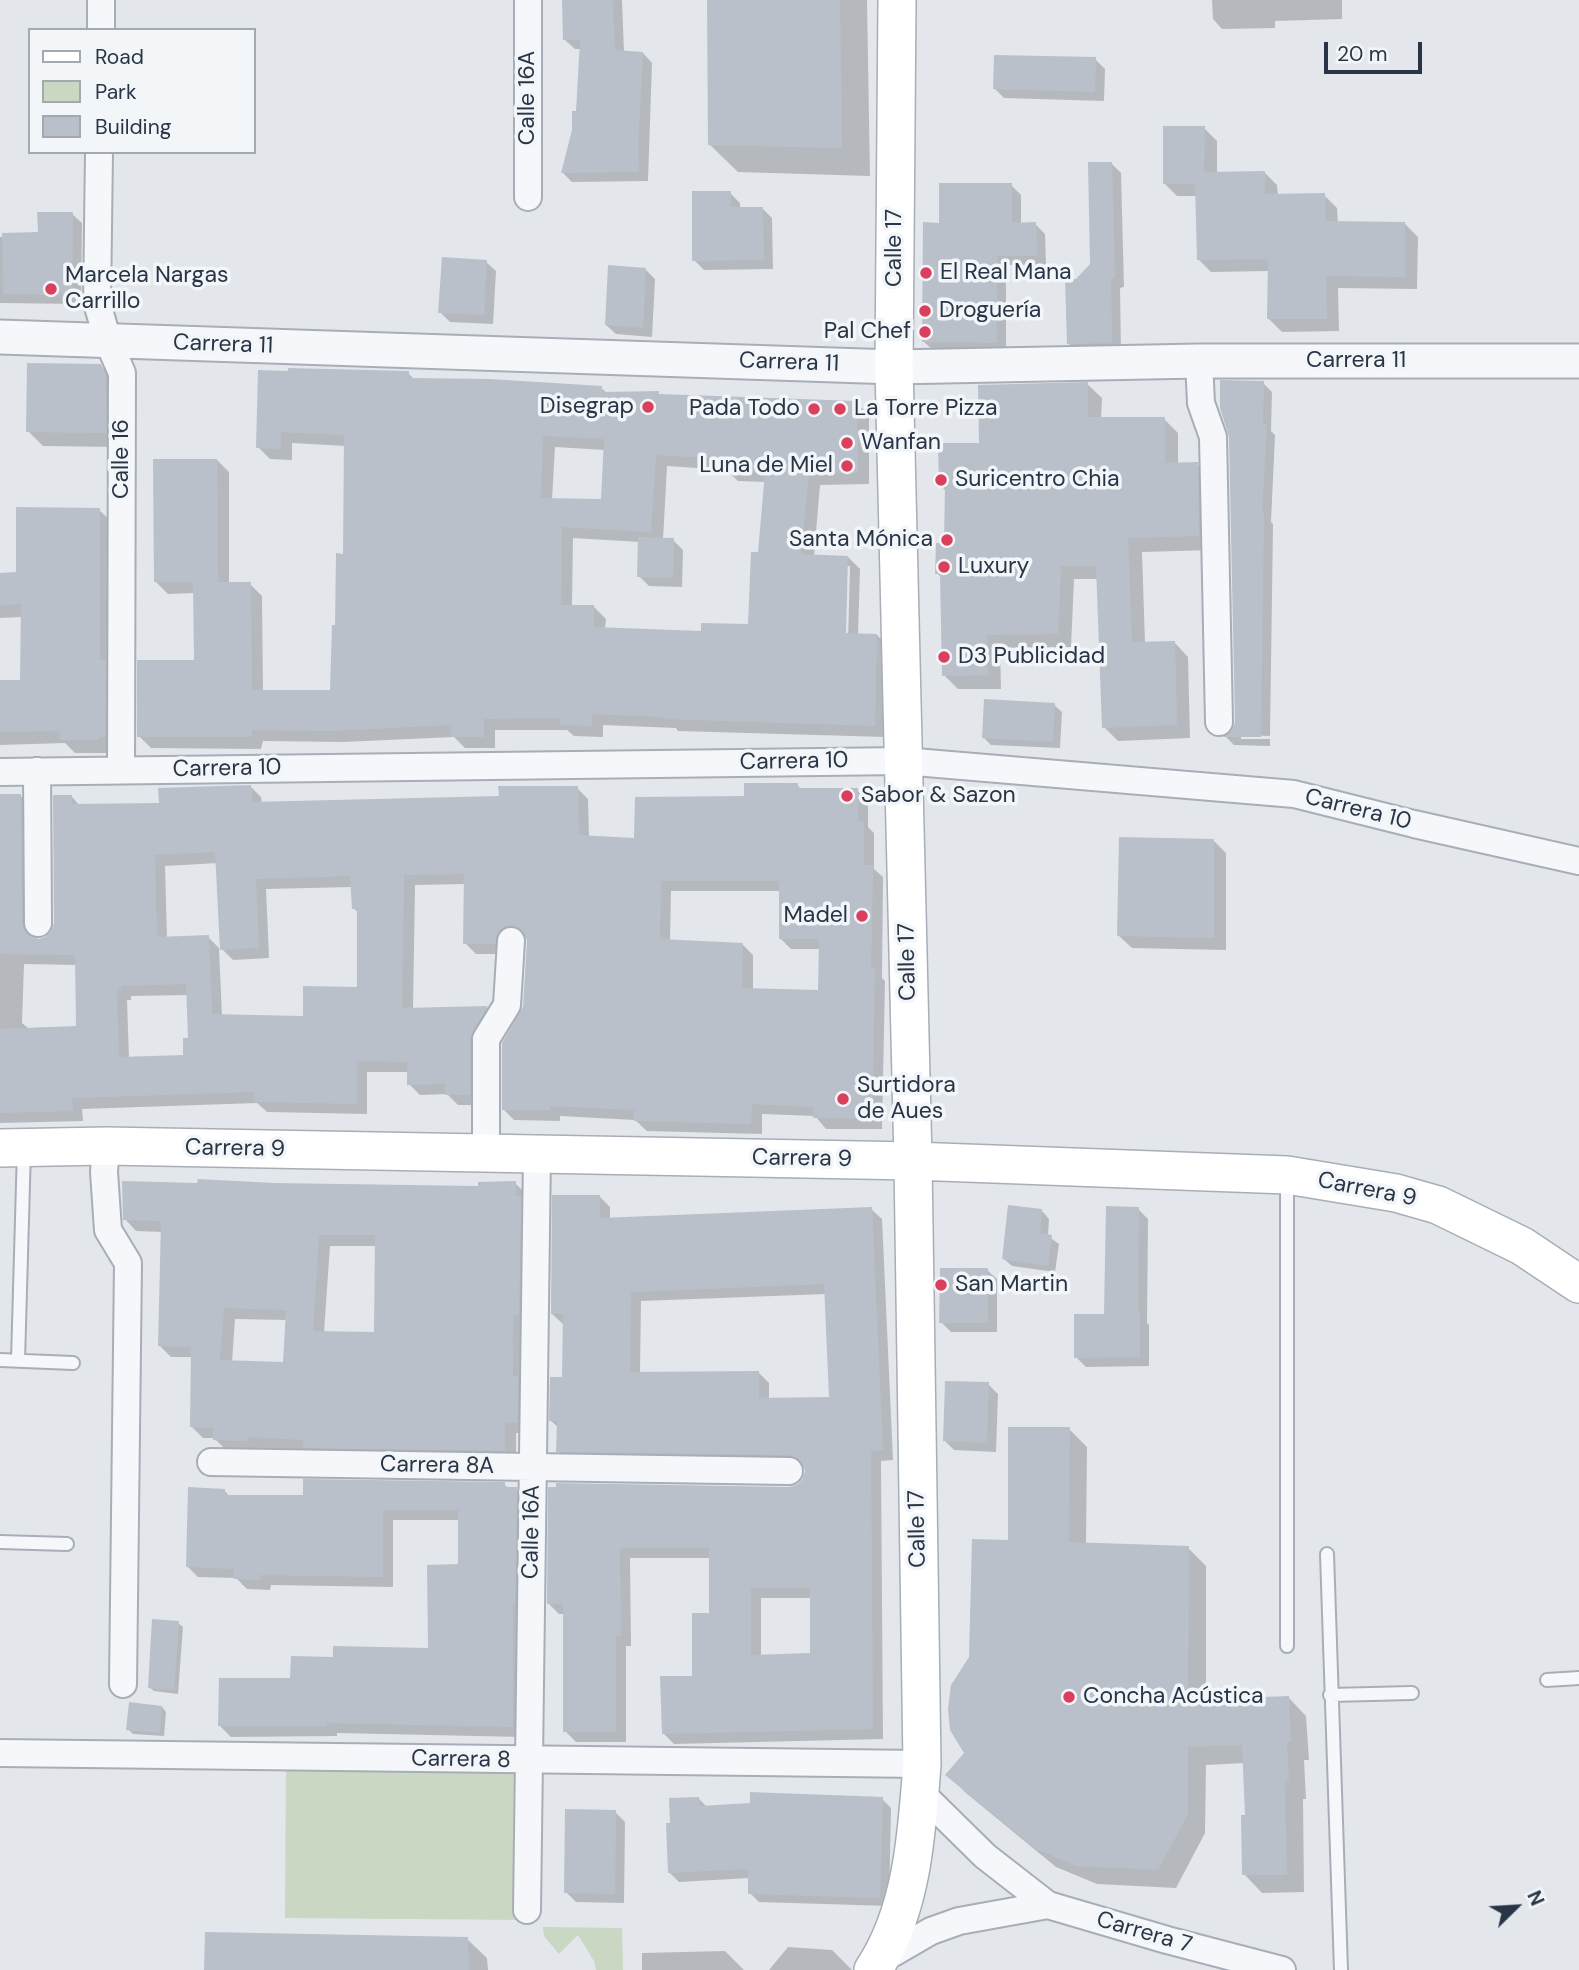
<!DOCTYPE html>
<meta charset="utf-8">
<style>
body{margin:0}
#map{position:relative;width:1579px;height:1970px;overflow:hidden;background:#e3e7ec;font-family:"DM Sans",sans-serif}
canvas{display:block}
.legend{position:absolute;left:28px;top:28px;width:228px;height:126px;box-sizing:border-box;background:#f3f6f9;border:2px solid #a2a9b1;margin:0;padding:9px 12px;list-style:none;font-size:21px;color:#293546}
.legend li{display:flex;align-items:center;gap:14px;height:35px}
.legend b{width:35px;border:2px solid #a2a9b1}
.north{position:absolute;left:1481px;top:1872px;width:70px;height:70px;-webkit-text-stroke:5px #f3f6f9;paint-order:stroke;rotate:66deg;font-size:19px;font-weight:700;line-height:28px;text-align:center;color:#293546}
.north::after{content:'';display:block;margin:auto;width:24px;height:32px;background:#293546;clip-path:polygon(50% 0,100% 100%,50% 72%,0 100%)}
.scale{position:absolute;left:1324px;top:42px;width:98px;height:32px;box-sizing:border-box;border:4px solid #293546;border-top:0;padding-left:9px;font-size:21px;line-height:24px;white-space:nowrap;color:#293546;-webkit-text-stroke:5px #f3f6f9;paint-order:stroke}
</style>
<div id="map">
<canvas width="1579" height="1970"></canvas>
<ul class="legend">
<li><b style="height:9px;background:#fff"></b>Road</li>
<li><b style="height:19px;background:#c9d7c3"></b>Park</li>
<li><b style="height:19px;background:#b9c0ca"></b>Building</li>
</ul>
<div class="north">N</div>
<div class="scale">20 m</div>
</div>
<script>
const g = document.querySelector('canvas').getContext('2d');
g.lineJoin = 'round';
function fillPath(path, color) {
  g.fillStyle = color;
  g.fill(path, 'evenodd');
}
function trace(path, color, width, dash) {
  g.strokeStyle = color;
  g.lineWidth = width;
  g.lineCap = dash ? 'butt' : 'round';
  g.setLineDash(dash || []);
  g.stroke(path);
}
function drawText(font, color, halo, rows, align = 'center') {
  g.font = font + ' "DM Sans",sans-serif';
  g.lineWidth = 7;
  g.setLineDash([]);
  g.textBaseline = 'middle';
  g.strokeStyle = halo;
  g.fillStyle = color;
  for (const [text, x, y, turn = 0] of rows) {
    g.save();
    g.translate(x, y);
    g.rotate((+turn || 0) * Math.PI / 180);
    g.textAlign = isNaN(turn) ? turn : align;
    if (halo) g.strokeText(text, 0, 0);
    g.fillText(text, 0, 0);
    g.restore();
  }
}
fillPath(new Path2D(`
 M 286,1757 L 530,1761 L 529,1920 L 285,1918 Z
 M 543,1927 L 622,1928 L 623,1970 L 596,1970 L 594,1961 L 578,1935 L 559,1954 L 544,1936 Z`), '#c9d7c3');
fillPath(new Path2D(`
 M 563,0 L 622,0 L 624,52 L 643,53 L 652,63 L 648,181 L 572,182 L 563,173 L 578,112 L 581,49 L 575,49 L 565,40 Z
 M 709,0 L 867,0 L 870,176 L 738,172 L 709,144 Z
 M 1212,0 L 1342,0 L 1342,19 L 1275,21 L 1275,28 L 1222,29 L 1213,19 Z
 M 1095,59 L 1105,69 L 1104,101 L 1004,98 L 995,89 Z
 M 1204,128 L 1217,141 L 1217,173 L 1264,172 L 1277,185 L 1278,195 L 1324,195 L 1337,208 L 1338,223 L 1405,224 L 1418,237 L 1417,289 L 1338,288 L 1339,331 L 1282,332 L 1269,319 L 1269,271 L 1211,272 L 1198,259 L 1197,196 L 1177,196 L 1164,183 Z
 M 1112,164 L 1121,173 L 1124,287 L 1120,288 L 1121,352 L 1078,353 L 1069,344 L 1077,281 L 1092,265 Z
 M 1011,185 L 1021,195 L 1021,224 L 1035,224 L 1045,234 L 1046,265 L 1006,265 L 1006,352 L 934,351 L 924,342 L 941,224 Z
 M 730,193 L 740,203 L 740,208 L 762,208 L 772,218 L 773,269 L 704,270 L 694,260 Z
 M 72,214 L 82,223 L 81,304 L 0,303 L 0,237 L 39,234 Z
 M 486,262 L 496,271 L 493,324 L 450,322 L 440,312 Z
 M 645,269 L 655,279 L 652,337 L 616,334 L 606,325 Z
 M 100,365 L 115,380 L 120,447 L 43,446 L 28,431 Z
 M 260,372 L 408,373 L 415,380 L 601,388 L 607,393 L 857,403 L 869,415 L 869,484 L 820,485 L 814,556 L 848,557 L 860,569 L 858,635 L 877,635 L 889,647 L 886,737 L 678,731 L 676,728 L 603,725 L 603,737 L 574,736 L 567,730 L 495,730 L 495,748 L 465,748 L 454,737 L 343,742 L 263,741 L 261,749 L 151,748 L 139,736 L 196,662 L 195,593 L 168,594 L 156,582 L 217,460 L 229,472 L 229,584 L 250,584 L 262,596 L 263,692 L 332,692 L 345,555 L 346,446 L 292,443 L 292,460 L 270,459 L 258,447 ZM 555,447 L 605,450 L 603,501 L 552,500 ZM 667,466 L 726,470 L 738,481 L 766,482 L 760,554 L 750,626 L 703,633 L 605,629 L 606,619 L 594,607 L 572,607 L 573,538 L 640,542 L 639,576 L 649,586 L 682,587 L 683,550 L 673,540 L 663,540 ZM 846,566 L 850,566 L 848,642 L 844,642 Z
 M 1263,383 L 1272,392 L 1271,431 L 1275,435 L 1271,522 L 1273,524 L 1270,736 L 1241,735 L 1241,739 L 1270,739 L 1270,746 L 1234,745 L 1226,737 L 1234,731 L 1236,722 Z
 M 1087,384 L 1102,398 L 1101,419 L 1164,419 L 1178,433 L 1178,465 L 1197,464 L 1211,478 L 1213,550 L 1142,552 L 1145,643 L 1174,642 L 1188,657 L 1190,738 L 1118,741 L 1104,727 L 1098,579 L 1074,579 L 1071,647 L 1000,648 L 1001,689 L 958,689 L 944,675 L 942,578 L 937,573 L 946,545 L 946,491 L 941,486 L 981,445 Z
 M 99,510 L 113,523 L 111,753 L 75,753 L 65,743 L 0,745 L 0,682 L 22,682 L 22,617 L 0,618 L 0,575 L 17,574 Z
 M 1054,705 L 1062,712 L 1060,748 L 991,745 L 984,738 Z
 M 797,785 L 802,790 L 857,790 L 868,801 L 868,827 L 874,833 L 874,869 L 883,877 L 882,978 L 885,981 L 882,1129 L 826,1129 L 815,1116 L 762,1114 L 762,1134 L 647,1131 L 635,1120 L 560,1116 L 560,1121 L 514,1120 L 503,1109 L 524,1007 L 528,937 L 515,938 L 506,954 L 476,954 L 465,943 L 465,884 L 415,885 L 413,1010 L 487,1008 L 497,1019 L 480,1105 L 458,1105 L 447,1094 L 420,1095 L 409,1084 L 409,1072 L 367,1072 L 367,1114 L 267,1112 L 257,1103 L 82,1109 L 83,1121 L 0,1123 L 0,794 L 19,794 L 30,805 L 32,935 L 34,939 L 37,940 L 47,938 L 54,931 L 72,797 L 80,806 L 161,804 L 250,786 L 261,797 L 262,803 L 500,797 L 577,788 L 588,799 L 589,838 L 636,840 L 746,798 ZM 218,863 L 222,949 L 233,960 L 269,958 L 266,889 L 353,887 L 353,908 L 359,913 L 358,989 L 304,1018 L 222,1016 L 219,948 L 208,937 L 167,938 L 165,866 ZM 671,891 L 781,891 L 780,938 L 791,949 L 820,949 L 820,991 L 753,990 L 753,955 L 742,944 L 670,941 ZM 24,964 L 77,965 L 77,1027 L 28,1028 L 22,1023 ZM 188,995 L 190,1039 L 185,1056 L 129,1058 L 127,1000 L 131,1000 L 131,996 Z
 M 1214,841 L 1226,853 L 1226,950 L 1132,948 L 1119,936 Z
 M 515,1183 L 527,1195 L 529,1433 L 516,1433 L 516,1462 L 258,1448 L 258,1452 L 227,1451 L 214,1438 L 203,1438 L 192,1427 L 193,1357 L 171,1357 L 159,1345 L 163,1232 L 136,1231 L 125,1219 L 274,1185 L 480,1187 ZM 330,1246 L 376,1246 L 376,1334 L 324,1332 ZM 235,1319 L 287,1320 L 285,1364 L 232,1362 Z
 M 599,1196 L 610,1207 L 610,1219 L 871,1209 L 882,1219 L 893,1460 L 881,1461 L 883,1739 L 674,1744 L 664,1734 L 694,1677 L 711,1615 L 711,1558 L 630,1558 L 631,1646 L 626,1646 L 626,1742 L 576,1742 L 565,1731 L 564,1614 L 559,1614 L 549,1604 L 550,1489 L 789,1488 L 797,1487 L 804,1481 L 806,1471 L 805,1466 L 801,1465 L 569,1461 L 558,1451 L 559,1428 L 551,1421 L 564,1379 L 563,1324 L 552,1314 ZM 826,1294 L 831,1399 L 769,1400 L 769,1383 L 758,1372 L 640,1374 L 641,1301 ZM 761,1598 L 812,1598 L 812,1655 L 761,1656 Z
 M 1138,1209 L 1148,1219 L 1147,1323 L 1149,1325 L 1149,1366 L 1086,1367 L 1076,1357 L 1106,1315 Z
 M 1042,1211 L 1049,1219 L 1048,1236 L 1059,1244 L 1055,1272 L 1012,1266 L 1004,1259 Z
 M 987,1270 L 997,1279 L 997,1332 L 951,1332 L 941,1322 Z
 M 988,1384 L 998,1394 L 996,1452 L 954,1450 L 945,1441 Z
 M 1069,1429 L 1087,1447 L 1086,1545 L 1188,1548 L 1206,1566 L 1206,1701 L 1288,1697 L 1306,1716 L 1309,1760 L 1304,1760 L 1306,1799 L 1303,1799 L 1304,1892 L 1262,1893 L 1244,1874 L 1247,1816 L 1245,1763 L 1206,1765 L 1205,1833 L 1176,1888 L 1097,1884 L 1056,1867 L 966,1793 L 948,1775 L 967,1753 L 970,1658 L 1009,1542 Z
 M 504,1484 L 509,1489 L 516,1489 L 527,1499 L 523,1737 L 337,1733 L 337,1736 L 231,1737 L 220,1726 L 292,1680 L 334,1659 L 430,1649 L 460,1566 L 459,1520 L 393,1520 L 393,1587 L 271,1585 L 270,1590 L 247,1589 L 236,1578 L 198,1577 L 187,1566 L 224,1490 L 230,1497 L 304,1497 Z
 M 178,1623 L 183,1627 L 178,1694 L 154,1691 L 149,1687 Z
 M 162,1707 L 166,1712 L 164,1736 L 133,1734 L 128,1729 Z
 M 699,1799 L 707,1807 L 882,1799 L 891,1808 L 889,1906 L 759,1902 L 750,1893 L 750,1878 L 679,1882 L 669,1872 L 672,1825 Z
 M 615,1812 L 625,1822 L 624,1903 L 576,1902 L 566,1892 Z
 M 467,1939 L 487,1958 L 488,1970 L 206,1970 Z
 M 788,1947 L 832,1950 L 852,1970 L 769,1970 Z
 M 725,1951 L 744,1970 L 642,1970 L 642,1953 Z`), '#0003');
fillPath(new Path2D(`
 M 562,0 L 613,0 L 615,50 L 643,52 L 638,148 L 639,172 L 561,173 L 572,130 L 572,111 L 576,111 L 580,40 L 563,40 Z
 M 707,0 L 840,0 L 842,148 L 708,145 Z
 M 994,55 L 1096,57 L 1095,92 L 993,89 Z
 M 1163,126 L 1205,126 L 1204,172 L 1265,171 L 1265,194 L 1325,193 L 1326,221 L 1405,222 L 1405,277 L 1326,276 L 1327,319 L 1267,319 L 1268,259 L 1197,260 L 1195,184 L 1163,184 Z
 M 1088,162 L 1112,162 L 1115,278 L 1111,279 L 1112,343 L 1067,344 L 1065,279 L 1076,279 L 1090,264 Z
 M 939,183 L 1012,183 L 1012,223 L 1036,222 L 1037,256 L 997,256 L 997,343 L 922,342 L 923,222 L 939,223 Z
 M 692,191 L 731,191 L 731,207 L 763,207 L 764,260 L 692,261 Z
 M 37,212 L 73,212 L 72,295 L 3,294 L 2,233 L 38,232 Z
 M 442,257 L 487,260 L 484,315 L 438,313 Z
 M 608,265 L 646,268 L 643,328 L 605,325 Z
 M 27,363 L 101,364 L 106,376 L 106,433 L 26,432 Z
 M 288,368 L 409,371 L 409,378 L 490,379 L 602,386 L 602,392 L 659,391 L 659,394 L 857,401 L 858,473 L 809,473 L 801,554 L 848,556 L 846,633 L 877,634 L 875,726 L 665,719 L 665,717 L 592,714 L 592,726 L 560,725 L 560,718 L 484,719 L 484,737 L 451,737 L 451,725 L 330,731 L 252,730 L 252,736 L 249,737 L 137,737 L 137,660 L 194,660 L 193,582 L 154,582 L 153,459 L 217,459 L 218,582 L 251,582 L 252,690 L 330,690 L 332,625 L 335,625 L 336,553 L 343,554 L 344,435 L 281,432 L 281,449 L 256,448 L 258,370 L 288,371 ZM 543,436 L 604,439 L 601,499 L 541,498 ZM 656,455 L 725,459 L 724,470 L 765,472 L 758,552 L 751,552 L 748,624 L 701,623 L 701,631 L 594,627 L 594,605 L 561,605 L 562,527 L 651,532 Z
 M 1220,380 L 1264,381 L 1263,424 L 1267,424 L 1262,513 L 1264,513 L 1261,737 L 1223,737 L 1232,730 L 1235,722 L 1229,437 L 1220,408 Z
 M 1088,382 L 1088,417 L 1165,417 L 1165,463 L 1198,462 L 1199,536 L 1128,538 L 1132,642 L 1175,641 L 1177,725 L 1102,728 L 1096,566 L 1061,566 L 1058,634 L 987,635 L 988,675 L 942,676 L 940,574 L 935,574 L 936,543 L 944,543 L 945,486 L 939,486 L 938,443 L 979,443 L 978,385 Z
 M 16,507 L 100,508 L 100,660 L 106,660 L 105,737 L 99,737 L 99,740 L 60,740 L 60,731 L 0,732 L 0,680 L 20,680 L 21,604 L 0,605 L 0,573 L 16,572 Z
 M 638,537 L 674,538 L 673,578 L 637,577 Z
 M 984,699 L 1055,703 L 1053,742 L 982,738 Z
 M 744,783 L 798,783 L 798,788 L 858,788 L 858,821 L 864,821 L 864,865 L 873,865 L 871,968 L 875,968 L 872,1119 L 813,1118 L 813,1107 L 752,1104 L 751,1124 L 634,1121 L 634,1110 L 550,1106 L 550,1110 L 502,1110 L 502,1043 L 523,1007 L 527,941 L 525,935 L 520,928 L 511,925 L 503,927 L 498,932 L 495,944 L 463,944 L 464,874 L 404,875 L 402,1008 L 488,1006 L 470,1038 L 470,1095 L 445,1095 L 445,1084 L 407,1085 L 407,1062 L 357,1061 L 357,1104 L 254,1102 L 254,1092 L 72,1098 L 73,1111 L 0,1113 L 0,1029 L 76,1026 L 75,955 L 0,954 L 0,794 L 21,794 L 22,923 L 24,930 L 30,936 L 39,939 L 45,937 L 51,931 L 54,923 L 53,795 L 72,795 L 72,804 L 159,803 L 158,788 L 251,785 L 252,802 L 499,796 L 498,786 L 578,786 L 579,835 L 634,838 L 635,797 L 744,796 ZM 215,852 L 220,950 L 259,948 L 256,879 L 350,876 L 352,909 L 357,908 L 357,987 L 303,986 L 303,1016 L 212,1014 L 209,935 L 157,937 L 155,855 ZM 661,881 L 779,881 L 779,939 L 819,939 L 818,990 L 742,988 L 743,943 L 660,939 ZM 186,984 L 188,1038 L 183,1038 L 183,1055 L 119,1057 L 117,989 L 121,989 L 121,986 Z
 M 1119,837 L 1214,839 L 1214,938 L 1117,936 Z
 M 198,1179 L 274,1183 L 478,1186 L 478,1182 L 516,1181 L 516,1196 L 521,1196 L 519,1315 L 513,1315 L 513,1376 L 518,1376 L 518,1422 L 505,1423 L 505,1451 L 303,1448 L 303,1440 L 248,1437 L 247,1441 L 213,1440 L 213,1428 L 190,1427 L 191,1347 L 158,1346 L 161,1221 L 123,1220 L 122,1181 L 197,1183 ZM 319,1235 L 375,1235 L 374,1332 L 313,1331 ZM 224,1308 L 286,1310 L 283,1362 L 220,1360 Z
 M 552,1195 L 600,1195 L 600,1218 L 872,1207 L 883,1450 L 871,1451 L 873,1729 L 662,1734 L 660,1676 L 692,1676 L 692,1613 L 709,1613 L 709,1548 L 620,1548 L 621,1636 L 616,1636 L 616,1732 L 563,1732 L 563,1604 L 547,1604 L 548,1487 L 556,1487 L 556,1483 L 789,1487 L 796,1485 L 802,1480 L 805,1471 L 802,1463 L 798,1458 L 789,1455 L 556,1452 L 557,1421 L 549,1421 L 550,1377 L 562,1377 L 563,1314 L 551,1314 ZM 824,1284 L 829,1397 L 759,1398 L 759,1371 L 630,1372 L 631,1292 ZM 751,1588 L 810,1588 L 810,1653 L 751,1655 Z
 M 1008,1205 L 1042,1209 L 1040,1233 L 1052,1235 L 1048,1266 L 1002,1259 Z
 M 1106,1206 L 1139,1207 L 1138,1313 L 1140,1313 L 1140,1357 L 1074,1358 L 1074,1314 L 1104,1314 Z
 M 940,1268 L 988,1268 L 988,1323 L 939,1323 Z
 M 945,1381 L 989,1382 L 987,1443 L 943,1441 Z
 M 1008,1427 L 1070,1427 L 1069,1542 L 1189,1546 L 1188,1700 L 1289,1696 L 1291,1742 L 1287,1742 L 1289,1781 L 1285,1781 L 1287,1875 L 1242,1875 L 1241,1815 L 1245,1815 L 1242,1745 L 1188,1747 L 1188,1814 L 1158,1870 L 1077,1866 L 1036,1849 L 945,1775 L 964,1753 L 950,1730 L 948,1709 L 951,1685 L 969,1657 L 972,1539 L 1008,1540 Z
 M 303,1479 L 505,1482 L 505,1487 L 517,1487 L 515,1604 L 513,1604 L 513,1727 L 327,1723 L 327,1726 L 218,1726 L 219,1678 L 290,1678 L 291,1656 L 333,1657 L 333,1646 L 428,1648 L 427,1565 L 458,1564 L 458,1510 L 383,1510 L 383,1577 L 260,1575 L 260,1580 L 234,1579 L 234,1569 L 186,1567 L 188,1487 L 225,1489 L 225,1495 L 303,1495 Z
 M 152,1619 L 179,1621 L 174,1690 L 148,1688 Z
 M 129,1702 L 162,1706 L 160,1733 L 126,1730 Z
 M 750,1792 L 883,1797 L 880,1898 L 748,1894 L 748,1869 L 668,1873 L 666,1823 L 670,1823 L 669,1798 L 699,1797 L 700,1806 L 750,1803 Z
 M 565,1809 L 616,1810 L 615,1894 L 564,1893 Z
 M 205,1932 L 468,1937 L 469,1970 L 204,1970 Z`), '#b9c0ca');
const service = new Path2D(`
 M 0,1360 L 73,1363
 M 18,1360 L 24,1149
 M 0,1542 L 67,1544
 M 1327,1554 L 1341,1970
 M 1287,1646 L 1287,1178
 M 1547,1680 L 1579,1678
 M 1330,1695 L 1412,1693`);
const minor = new Path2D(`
 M 528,0 L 528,197
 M 101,30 L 101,0
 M 99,152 L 97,303 L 108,341 L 122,373 L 121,770
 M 1199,361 L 1201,403 L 1213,437 L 1219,722
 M 37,771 L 38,923
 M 0,772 L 903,761 L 1294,794 L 1414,824 L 1579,861
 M 106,1146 L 104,1172 L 108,1230 L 128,1263 L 123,1684
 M 486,1153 L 486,1039 L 507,1005 L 511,941
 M 211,1462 L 789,1471
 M 0,1753 L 922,1764
 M 920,1792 L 985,1856 L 1048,1905 L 1167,1940 L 1282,1970
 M 527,1910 L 537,1154
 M 893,1953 L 931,1931 L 959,1921 L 1048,1905`);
const tertiary = new Path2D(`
 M 0,337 L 894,367 L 1199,361 L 1579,361`);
const secondary = new Path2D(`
 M 0,1148 L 106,1146 L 913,1161 L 1287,1175 L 1396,1193 L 1438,1205 L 1522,1246 L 1579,1284
 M 873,1970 C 912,1912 917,1833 922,1764 L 913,1161 L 894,367 L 897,0`);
trace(service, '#a7aeb7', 16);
trace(minor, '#a7aeb7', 30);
trace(tertiary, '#a7aeb7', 37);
trace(secondary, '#a7aeb7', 40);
trace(service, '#f6f7fa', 12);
trace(minor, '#f6f7fa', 26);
trace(tertiary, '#f6f7fa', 33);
trace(secondary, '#fff', 37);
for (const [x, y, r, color] of [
 [926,273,7,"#da3f5e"],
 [51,289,7,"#da3f5e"],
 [925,311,7,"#da3f5e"],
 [925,332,7,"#da3f5e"],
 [648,407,7,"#da3f5e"],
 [814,409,7,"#da3f5e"],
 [840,409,7,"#da3f5e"],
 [847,443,7,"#da3f5e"],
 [847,466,7,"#da3f5e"],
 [941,480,7,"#da3f5e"],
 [947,540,7,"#da3f5e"],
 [944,567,7,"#da3f5e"],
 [944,657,7,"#da3f5e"],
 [847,796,7,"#da3f5e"],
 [862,916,7,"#da3f5e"],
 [843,1099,7,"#da3f5e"],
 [941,1285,7,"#da3f5e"],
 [1069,1697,7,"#da3f5e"]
]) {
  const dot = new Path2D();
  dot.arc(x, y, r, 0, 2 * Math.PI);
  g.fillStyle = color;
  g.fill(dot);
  trace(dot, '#f3f6f9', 2.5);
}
drawText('23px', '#293546', '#f3f6f9', [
 ["Calle 16A",528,98,-90],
 ["Calle 17",895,248,-90],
 ["Carrera 11",223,345,2],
 ["Carrera 11",1356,361],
 ["Carrera 11",789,363,2],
 ["Calle 16",122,459,-90],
 ["Carrera 10",794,762,-1],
 ["Carrera 10",227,769,-1],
 ["Carrera 10",1358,810,14],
 ["Calle 17",908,962,-91],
 ["Carrera 9",235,1149,1],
 ["Carrera 9",802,1159,1],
 ["Carrera 9",1367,1190,11],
 ["Carrera 8A",437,1466,1],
 ["Calle 17",918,1529,-91],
 ["Calle 16A",532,1532,-89],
 ["Carrera 8",461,1760,1],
 ["Carrera 7",1144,1933,16]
]);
drawText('23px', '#293546', '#f3f6f9', [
 ["El Real Mana",940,273],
 ["Marcela Nargas",65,276],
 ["Carrillo",65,302],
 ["Droguería",939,311],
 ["Pal Chef",911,332,"right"],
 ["Disegrap",634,407,"right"],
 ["Pada Todo",800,409,"right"],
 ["La Torre Pizza",854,409],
 ["Wanfan",861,443],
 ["Luna de Miel",833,466,"right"],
 ["Suricentro Chia",955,480],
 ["Santa Mónica",933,540,"right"],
 ["Luxury",958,567],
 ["D3 Publicidad",958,657],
 ["Sabor & Sazon",861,796],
 ["Madel",848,916,"right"],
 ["Surtidora",857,1086],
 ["de Aues",857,1112],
 ["San Martin",955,1285],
 ["Concha Acústica",1083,1697]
], 'left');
</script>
